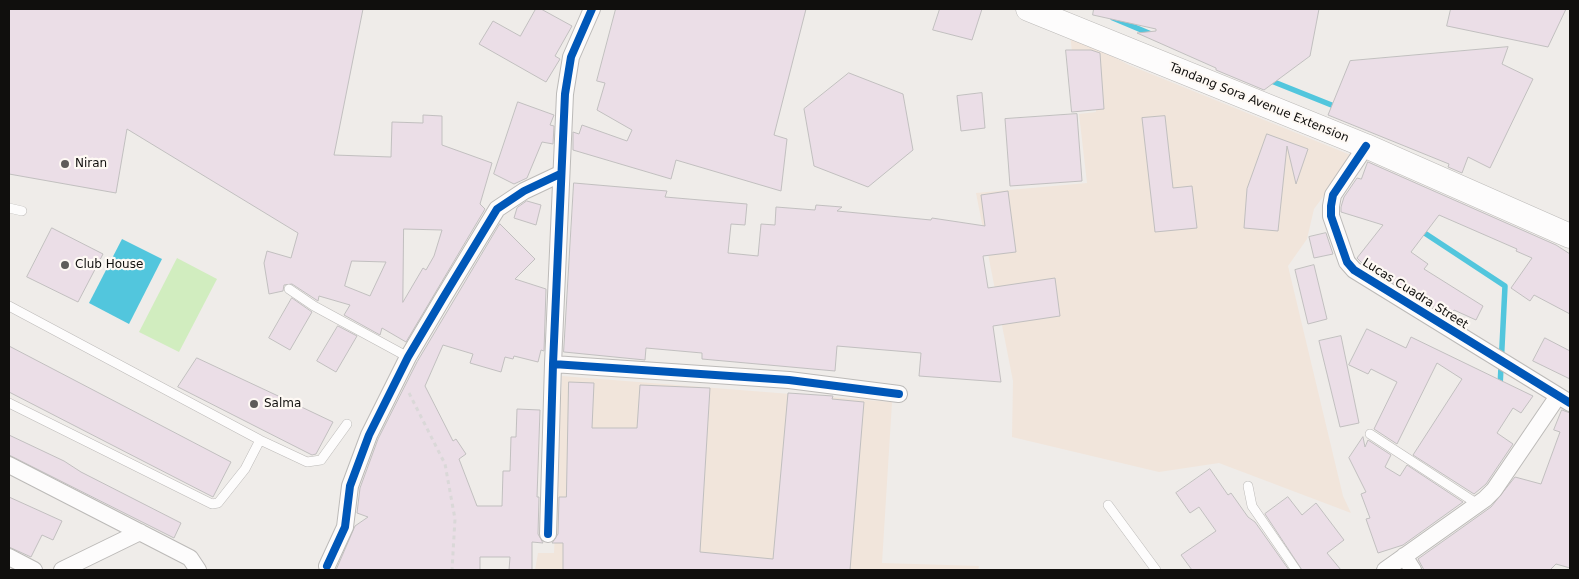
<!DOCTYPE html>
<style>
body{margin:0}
#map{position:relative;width:1579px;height:579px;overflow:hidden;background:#efece9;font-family:"DejaVu Sans",sans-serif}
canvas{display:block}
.frame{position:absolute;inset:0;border:10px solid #100f0d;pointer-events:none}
</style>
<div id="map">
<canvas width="1579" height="579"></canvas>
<div class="frame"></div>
</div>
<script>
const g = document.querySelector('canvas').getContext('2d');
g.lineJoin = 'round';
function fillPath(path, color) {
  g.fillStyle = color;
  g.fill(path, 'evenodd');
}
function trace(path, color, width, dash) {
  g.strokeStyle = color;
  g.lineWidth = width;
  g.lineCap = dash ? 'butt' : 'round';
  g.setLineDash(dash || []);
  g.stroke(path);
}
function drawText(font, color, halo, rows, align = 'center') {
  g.font = font + ' "DejaVu Sans",sans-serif';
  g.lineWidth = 4.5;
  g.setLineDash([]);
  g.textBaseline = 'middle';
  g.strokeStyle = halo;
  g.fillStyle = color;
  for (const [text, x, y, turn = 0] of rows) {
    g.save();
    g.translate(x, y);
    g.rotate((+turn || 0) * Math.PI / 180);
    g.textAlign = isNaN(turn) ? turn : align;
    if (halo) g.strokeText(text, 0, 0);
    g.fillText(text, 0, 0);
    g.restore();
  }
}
fillPath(new Path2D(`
 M 1070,34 L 1129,65 L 1353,156 L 1314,209 L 1307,239 L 1288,266 L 1343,496 L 1351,513 L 1219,463 L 1159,472 L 1012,437 L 1013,381 L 976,193 L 1087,183 L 1079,114 L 1096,112 L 1094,87 L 1076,88 Z
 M 562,376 L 892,402 L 882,563 L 979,566 L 978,570 L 535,570 L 538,553 L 554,553 Z`), '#f1e5db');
fillPath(new Path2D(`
 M 177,258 L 217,279 L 179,352 L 139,332 Z`), '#d1edbf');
fillPath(new Path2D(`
 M 122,239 L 162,259 L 129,324 L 89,303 Z`), '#52c6dd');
trace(new Path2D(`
 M 1113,18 L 1151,34
 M 1269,80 L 1339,108
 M 1420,230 L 1505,286 L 1500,387`), '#52c6dd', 5.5);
const building = new Path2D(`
 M 9,9 L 363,9 L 334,155 L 391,157 L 392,122 L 423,123 L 423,115 L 442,116 L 442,145 L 492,163 L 480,204 L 485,209 L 406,342 L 382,328 L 380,335 L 344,315 L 350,305 L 319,296 L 318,301 L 292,284 L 284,285 L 283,291 L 269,294 L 264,263 L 267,251 L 291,258 L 298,233 L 127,129 L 116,193 L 9,174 ZM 404,229 L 442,230 L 434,256 L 426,270 L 423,268 L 403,302 ZM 352,261 L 386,262 L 370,296 L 345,286 Z
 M 536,9 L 541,9 L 572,26 L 555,56 L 560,59 L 546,82 L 479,44 L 493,21 L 520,36 Z
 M 616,9 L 806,9 L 774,135 L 787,139 L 781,191 L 676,160 L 671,179 L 573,150 L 573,132 L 579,134 L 582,125 L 627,141 L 632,130 L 597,110 L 605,83 L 597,81 Z
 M 940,9 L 982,9 L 972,40 L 933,30 Z
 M 1094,9 L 1319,9 L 1310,56 L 1264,90 L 1216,70 L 1216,68 L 1137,33 L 1156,31 L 1156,29 L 1093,15 Z
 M 1451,9 L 1566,9 L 1548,47 L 1447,26 Z
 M 1508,47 L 1502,64 L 1533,79 L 1490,168 L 1468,157 L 1462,173 L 1448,167 L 1449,164 L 1328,115 L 1350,61 Z
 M 1066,50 L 1091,50 L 1100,53 L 1104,109 L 1072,112 Z
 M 849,73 L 903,94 L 913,150 L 868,187 L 814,166 L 804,109 Z
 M 982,93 L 985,128 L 961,131 L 957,96 Z
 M 518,102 L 554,115 L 550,125 L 554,126 L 553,144 L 542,142 L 527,178 L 514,184 L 494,174 Z
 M 1077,114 L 1082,181 L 1010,186 L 1005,119 Z
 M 1165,116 L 1173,188 L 1192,186 L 1197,228 L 1155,232 L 1142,118 Z
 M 1267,134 L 1308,149 L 1296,184 L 1287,146 L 1278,231 L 1244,228 L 1247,189 Z
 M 1368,162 L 1556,245 L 1570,254 L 1570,314 L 1534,295 L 1530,301 L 1511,288 L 1532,258 L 1516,251 L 1517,249 L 1439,215 L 1411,252 L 1428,264 L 1424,269 L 1483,306 L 1476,320 L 1454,310 L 1450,317 L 1364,265 L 1357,258 L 1383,225 L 1341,212 L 1341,207 L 1344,197 L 1357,178 L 1361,179 Z
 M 574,183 L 667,191 L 665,197 L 747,204 L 745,225 L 731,224 L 728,253 L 758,256 L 761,224 L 775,225 L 776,207 L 815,210 L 816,205 L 842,207 L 837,211 L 931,220 L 932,218 L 985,226 L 981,195 L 1008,191 L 1016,252 L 983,256 L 988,288 L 1055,278 L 1060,316 L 993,326 L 1001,382 L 919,376 L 921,353 L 837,346 L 835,371 L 702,359 L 702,353 L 646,348 L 645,360 L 564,352 Z
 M 527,201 L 541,205 L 536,225 L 514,218 L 517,208 Z
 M 500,224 L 535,259 L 515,279 L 546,289 L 544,351 L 541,350 L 538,362 L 514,356 L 513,359 L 505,357 L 501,372 L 470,363 L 473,354 L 443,345 L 425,386 L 453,441 L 456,439 L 466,454 L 459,459 L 477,506 L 502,506 L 503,471 L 510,471 L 511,437 L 516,437 L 517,409 L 540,410 L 537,497 L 539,497 L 538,534 L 543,543 L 532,542 L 532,570 L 509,570 L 510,557 L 480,557 L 480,570 L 336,570 L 355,526 L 368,517 L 357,513 L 360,488 L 378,439 L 417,362 Z
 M 52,228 L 103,254 L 78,302 L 27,277 Z
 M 1326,233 L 1333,254 L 1314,258 L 1309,237 Z
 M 1314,265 L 1327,319 L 1308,324 L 1295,270 Z
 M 292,298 L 312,312 L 290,350 L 269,338 Z
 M 338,326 L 357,336 L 336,372 L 317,361 Z
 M 1367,329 L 1406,348 L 1411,337 L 1533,396 L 1521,413 L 1513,408 L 1497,433 L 1513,444 L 1486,484 L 1474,494 L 1413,455 L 1462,379 L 1437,363 L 1397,444 L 1374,429 L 1397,382 L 1371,369 L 1368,374 L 1349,365 Z
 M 1341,336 L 1359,423 L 1340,427 L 1319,341 Z
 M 1545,338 L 1570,351 L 1570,379 L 1533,361 Z
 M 9,346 L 231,462 L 213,497 L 9,392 Z
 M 197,358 L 291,402 L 290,404 L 293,403 L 333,422 L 316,454 L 312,455 L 178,387 Z
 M 569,382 L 594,383 L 592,428 L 637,428 L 640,385 L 710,388 L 700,552 L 773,559 L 788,393 L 833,396 L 832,399 L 864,402 L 850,570 L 563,570 L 563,543 L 552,543 L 558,534 L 559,497 L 566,497 Z
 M 1562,410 L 1570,413 L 1570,568 L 1556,564 L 1550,570 L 1424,570 L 1418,559 L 1491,507 L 1515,477 L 1541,484 L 1560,432 L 1554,430 Z
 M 9,435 L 64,461 L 81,472 L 181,523 L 174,538 L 9,455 Z
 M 1363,437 L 1365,447 L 1368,440 L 1391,455 L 1385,467 L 1400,476 L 1407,465 L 1463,502 L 1403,545 L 1378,553 L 1366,519 L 1370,518 L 1361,494 L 1366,492 L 1349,458 Z
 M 1210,469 L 1228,495 L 1231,493 L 1248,517 L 1255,522 L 1289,570 L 1192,570 L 1181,555 L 1216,531 L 1199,507 L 1190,513 L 1176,493 Z
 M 9,497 L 62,521 L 53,540 L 42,535 L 31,557 L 9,547 Z
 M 1288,497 L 1302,515 L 1316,503 L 1344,540 L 1327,553 L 1341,570 L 1302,570 L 1265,514 Z`);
fillPath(building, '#ebdee7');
trace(building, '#c1bfbf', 1);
const service = new Path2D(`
 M 9,208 L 22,211
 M 289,289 L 314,306 L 408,357
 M 9,306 L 260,440 L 307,462 L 321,460 L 347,424
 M 9,403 L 212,504 L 218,503 L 245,469 L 260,440
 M 1370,434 L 1479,505
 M 1248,486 L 1252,506 L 1296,570
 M 1108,505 L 1156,570`);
const minor = new Path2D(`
 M 1366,146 L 1333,195 L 1331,206 L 1331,216 L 1347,262 L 1354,270 L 1570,403
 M 553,364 L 789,380 L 899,394
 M 9,465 L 190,558 L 198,570
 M 548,534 L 553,364 L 565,94 L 571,57 L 592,9
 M 1404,556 L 1413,570
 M 9,557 L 34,570
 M 327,566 L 345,527 L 350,486 L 369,435 L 408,357 L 443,298 L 497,209 L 524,191 L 560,174
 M 62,570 L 140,532
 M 1385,570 L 1485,499 L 1494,490 L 1558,396`);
const secondary = new Path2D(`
 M 1028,9 L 1366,146 L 1570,236`);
trace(service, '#bcbab8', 10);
trace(minor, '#bcbab8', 18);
trace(secondary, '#bcbab8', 25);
trace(new Path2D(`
 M 409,393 L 445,464 L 455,519 L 452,570`), '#dad8d8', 3, [4, 4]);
trace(service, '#fdfcfc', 9);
trace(minor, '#fdfcfc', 16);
trace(secondary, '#fdfcfc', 24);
trace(new Path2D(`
 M 1366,146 L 1333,195 L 1331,206 L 1331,216 L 1347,262 L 1354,270 L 1570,403
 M 553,364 L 789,380 L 899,394
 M 548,534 L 553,364 L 565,94 L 571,57 L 592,9
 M 327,566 L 345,527 L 350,486 L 369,435 L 408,357 L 443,298 L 497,209 L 524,191 L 560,174`), '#0057b8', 8);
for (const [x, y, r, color] of [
 [65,164,5,"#5e5c5a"],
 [65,265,5,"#5e5c5a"],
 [254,404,5,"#5e5c5a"]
]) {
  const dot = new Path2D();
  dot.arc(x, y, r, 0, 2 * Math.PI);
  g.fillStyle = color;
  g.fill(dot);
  trace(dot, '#fef9f4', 2);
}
drawText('12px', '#100f0d', '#fef9f4', [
 ["Tandang Sora Avenue Extension",1259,103,22],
 ["Lucas Cuadra Street",1415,294,32]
]);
drawText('12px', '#100f0d', '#fef9f4', [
 ["Niran",75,164],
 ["Club House",75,265],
 ["Salma",264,404]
], 'left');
</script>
